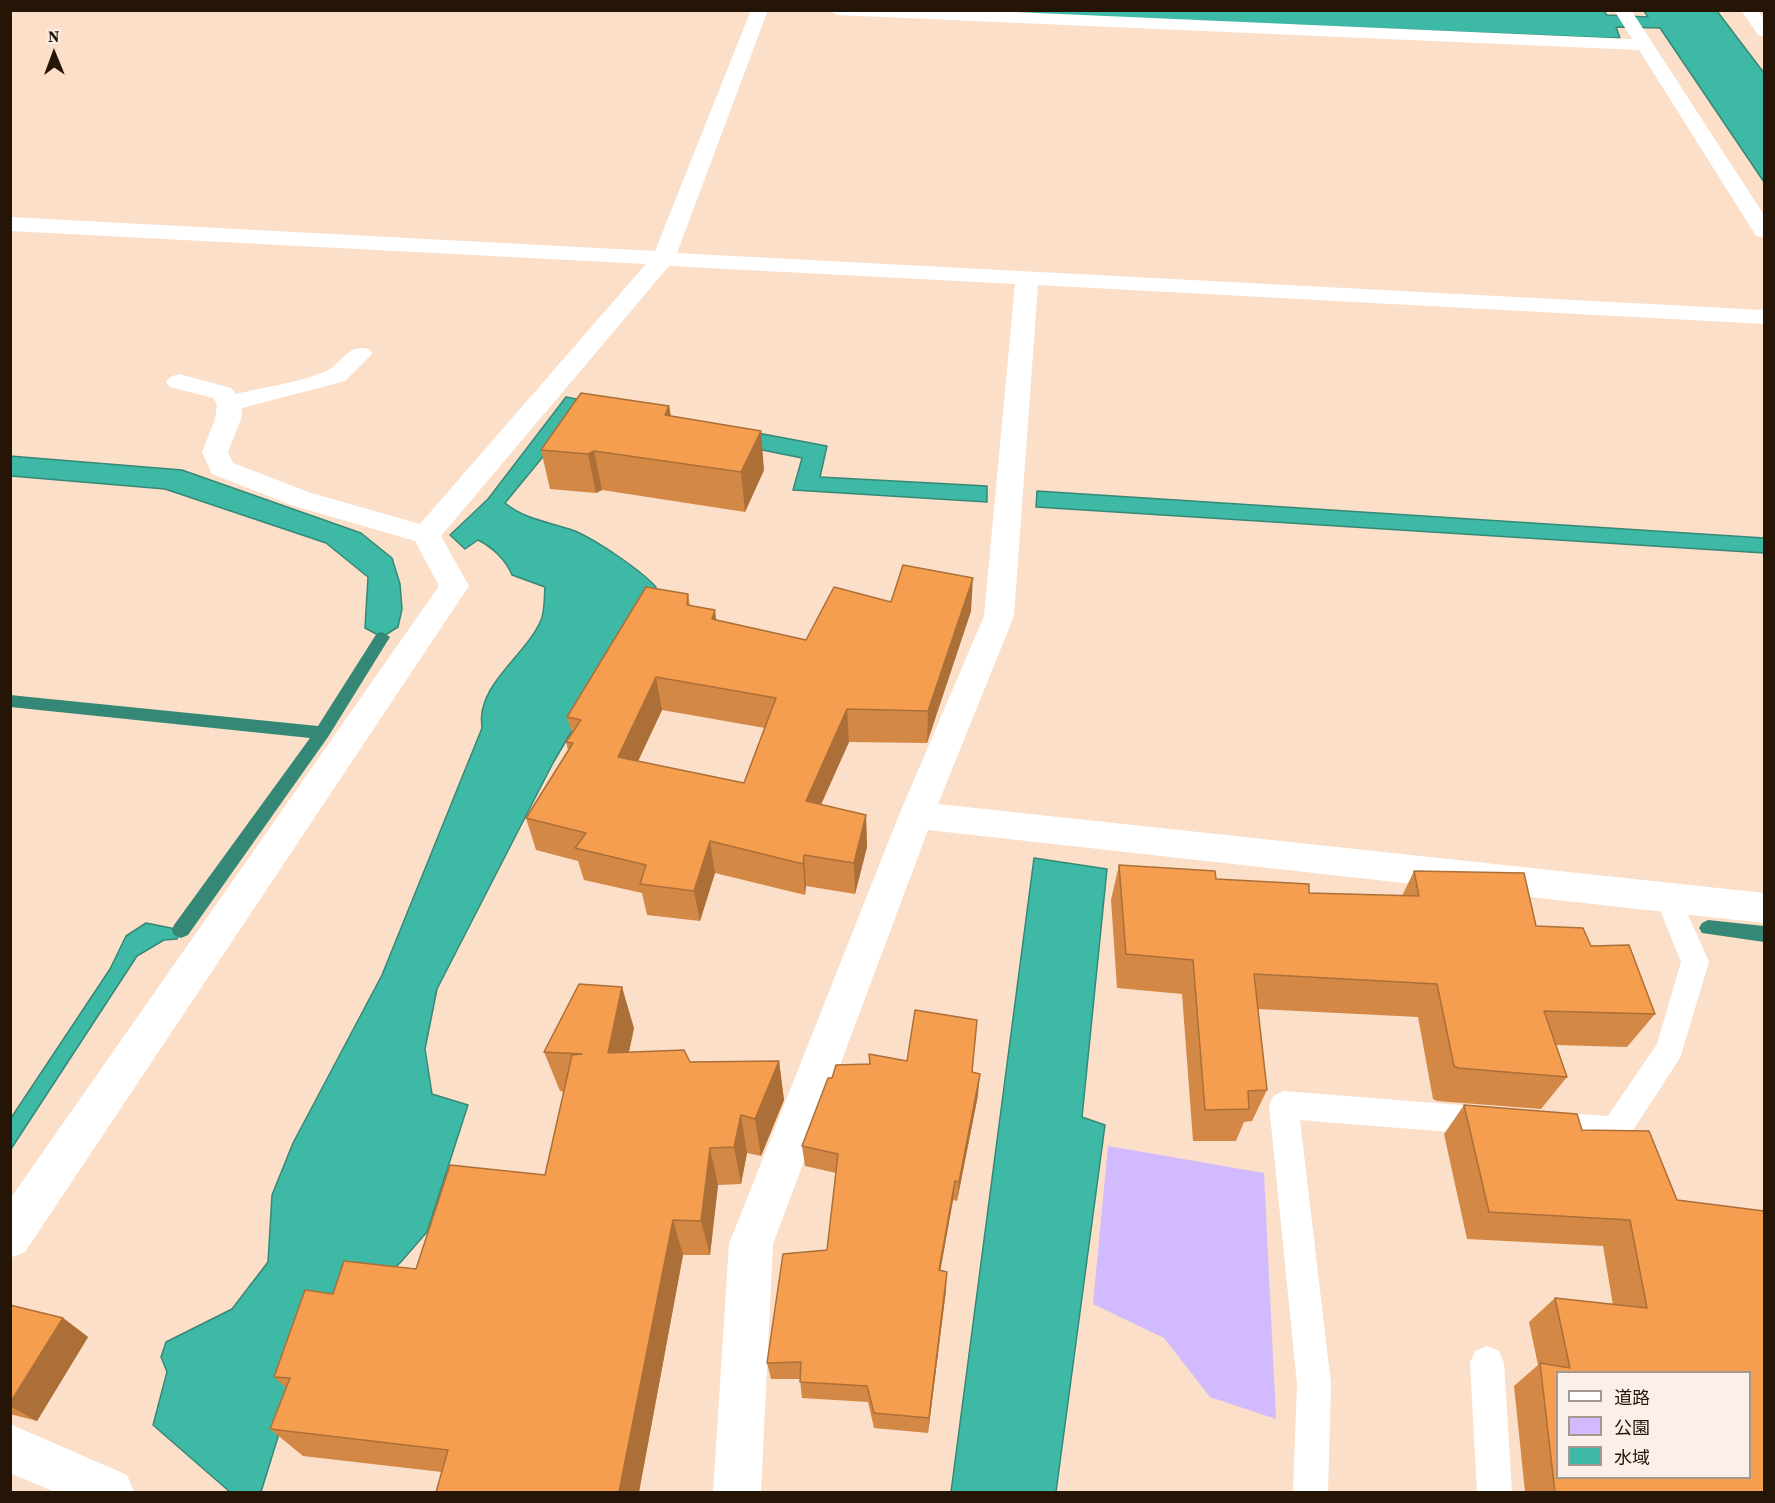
<!DOCTYPE html>
<meta charset="utf-8">
<style>
body{margin:0}
#map{position:relative;width:1775px;height:1503px;overflow:hidden;background:#fbdfc9;font-family:"Source Serif 4","Noto Sans JP",serif}
canvas{display:block}
.frame{position:absolute;inset:0;border:12px solid #251507;pointer-events:none}
.legend{position:absolute;left:1556px;top:1371px;width:195px;height:108px;box-sizing:border-box;background:#faf0e9;border:2px solid #a5988f;margin:0;padding:8px 10px;list-style:none;font-size:18px;color:#251507}
.legend li{display:flex;align-items:center;gap:12px;height:30px}
.legend b{width:30px;border:2px solid #a5988f}
.north{position:absolute;left:24px;top:24px;width:60px;height:60px;-webkit-text-stroke:4px #faf0e9;paint-order:stroke;rotate:359deg;font-size:16px;font-weight:700;line-height:24px;text-align:center;color:#251507}
.north::after{content:'';display:block;margin:auto;width:21px;height:27px;background:#251507;clip-path:polygon(50% 0,100% 100%,50% 72%,0 100%)}
</style>
<div id="map">
<canvas width="1775" height="1503"></canvas>
<div class="frame"></div>
<ul class="legend">
<li><b style="height:8px;background:#fff"></b>道路</li>
<li><b style="height:16px;background:#d1bafd"></b>公園</li>
<li><b style="height:16px;background:#3eb9a6"></b>水域</li>
</ul>
<div class="north">N</div>
</div>
<script>
const g = document.querySelector('canvas').getContext('2d');
g.lineJoin = 'round';
function fillPath(path, color) {
  g.fillStyle = color;
  g.fill(path, 'evenodd');
}
function trace(path, color, width, dash) {
  g.strokeStyle = color;
  g.lineWidth = width;
  g.lineCap = dash ? 'butt' : 'round';
  g.setLineDash(dash || []);
  g.stroke(path);
}
fillPath(new Path2D(`
 M 1108,1146 L 1264,1173 L 1276,1419 L 1210,1397 L 1164,1338 L 1093,1304 Z`), '#d1bafd');
const water = new Path2D(`
 M 1603,10 L 1607,15 L 1648,17 L 1644,11 L 1717,11 L 1764,73 L 1764,182 L 1660,28 L 1616,27 L 1620,38 L 1605,38 L 947,11 Z
 M 566,397 L 827,446 L 820,477 L 987,486 L 987,502 L 793,490 L 802,458 L 579,413 L 505,503 C 526,520 550,522 575,531 C 596,540 641,570 656,587 L 553,763 L 437,989 L 425,1049 L 432,1094 L 468,1105 L 427,1232 L 400,1263 L 328,1325 L 291,1395 L 261,1492 L 230,1492 L 153,1425 L 167,1372 L 161,1357 L 166,1342 L 232,1309 L 268,1262 L 272,1195 L 293,1143 L 382,975 L 482,728 C 475,685 526,656 541,620 C 545,611 544,597 545,587 L 512,575 C 506,560 492,547 478,540 L 465,549 L 450,535 L 488,499 Z
 M 10,456 L 182,470 L 361,533 L 392,558 L 400,584 L 402,609 L 398,627 L 382,637 L 365,628 L 368,577 L 326,543 L 165,489 L 11,476 Z
 M 1037,491 L 1764,538 L 1764,553 L 1036,507 Z
 M 1034,858 L 1107,869 L 1082,1117 L 1105,1125 L 1056,1492 L 951,1492 Z
 M 146,923 L 181,930 L 177,939 L 164,940 L 137,956 L 11,1149 L 11,1118 L 110,969 L 126,936 Z`);
fillPath(water, '#3eb9a6');
trace(water, '#368876', 1.5);
fillPath(new Path2D(`
 M 382,632 L 390,637 L 328,737 L 188,935 L 181,938 L 174,935 L 172,930 L 174,925 L 310,738 L 10,707 L 10,695 L 318,726 L 377,633 Z
 M 1708,920 L 1764,926 L 1764,942 L 1702,933 L 1699,928 L 1702,923 Z`), '#368876');
fillPath(new Path2D(`
 M 1669,889 L 1678,892 L 1709,962 L 1680,1058 L 1626,1141 C 1606,1148 1559,1143 1539,1136 L 1535,1126 L 1539,1116 L 1550,1112 L 1608,1116 L 1657,1044 L 1681,962 L 1656,900 L 1660,892 Z
 M 1284,1091 L 1486,1107 L 1496,1111 L 1501,1121 L 1496,1131 L 1486,1135 L 1300,1120 L 1331,1384 L 1328,1492 L 1293,1492 L 1297,1384 L 1269,1105 L 1274,1095 Z
 M 1487,1346 L 1499,1351 L 1504,1363 L 1512,1492 L 1477,1492 L 1470,1363 L 1475,1351 Z`), '#fff');
fillPath(new Path2D(`
 M 751,10 L 768,10 L 677,253 L 1764,310 L 1764,324 L 1038,285 L 1014,616 L 938,804 L 1764,893 L 1764,923 L 928,830 L 773,1244 L 761,1492 L 713,1492 L 729,1244 L 899,815 L 984,616 L 1015,284 L 669,266 L 441,536 L 469,586 L 25,1252 L 10,1258 L 10,1199 L 439,586 L 415,541 L 291,505 L 212,474 L 202,452 L 215,419 L 217,404 L 213,398 L 170,387 L 166,382 L 170,377 L 179,374 L 231,388 L 236,394 C 260,388 306,381 326,371 C 343,363 347,343 369,349 L 372,354 L 345,381 L 242,408 L 241,419 L 228,452 L 233,463 L 311,493 L 420,524 L 646,264 L 10,231 L 10,217 L 655,251 Z
 M 829,10 L 969,10 L 1632,39 L 1614,10 L 1631,10 L 1764,215 L 1764,237 L 1756,236 L 1753,231 L 1639,50 L 837,15 Z
 M 1741,10 L 1758,10 L 1764,19 L 1764,36 L 1758,35 Z
 M 10,1424 L 127,1475 L 134,1492 L 55,1492 L 10,1473 Z`), '#fff');
fillPath(new Path2D(`
 M 669,406 L 671,416 L 764,470 L 745,512 L 602,490 L 596,493 L 550,489 L 541,450 Z
 M 688,594 L 690,605 L 716,620 L 806,640 L 891,602 L 971,611 L 927,743 L 849,742 L 821,805 L 866,815 L 867,847 L 855,894 L 806,886 L 805,895 L 715,873 L 700,921 L 647,915 L 642,893 L 584,880 L 578,861 L 536,850 L 526,818 L 568,750 L 566,742 L 572,733 L 567,717 ZM 662,710 L 765,728 L 744,783 L 638,761 Z
 M 1119,865 L 1309,893 L 1402,896 L 1414,871 L 1536,926 L 1591,946 L 1655,1014 L 1627,1047 L 1556,1045 L 1567,1077 L 1541,1109 L 1437,1101 L 1433,1099 L 1418,1017 L 1258,1009 L 1267,1090 L 1252,1121 L 1244,1122 L 1236,1141 L 1193,1141 L 1182,994 L 1117,988 L 1111,900 Z
 M 634,1028 L 629,1052 L 690,1062 L 779,1061 L 784,1100 L 761,1156 L 747,1153 L 741,1184 L 718,1185 L 710,1255 L 683,1255 L 639,1492 L 436,1492 L 442,1472 L 303,1456 L 270,1429 L 286,1388 L 274,1377 L 333,1294 L 416,1269 L 545,1175 L 564,1092 L 560,1091 L 544,1052 Z
 M 907,1061 L 972,1072 L 978,1095 L 957,1201 L 953,1200 L 940,1271 L 946,1290 L 928,1433 L 874,1428 L 868,1402 L 802,1398 L 800,1379 L 771,1379 L 767,1363 L 827,1250 L 836,1173 L 805,1166 L 802,1146 L 832,1078 L 870,1064 Z
 M 1464,1105 L 1582,1130 L 1649,1131 L 1764,1492 L 1525,1492 L 1514,1386 L 1538,1365 L 1529,1322 L 1555,1298 L 1613,1305 L 1603,1246 L 1467,1239 L 1444,1134 Z
 M 10,1305 L 63,1318 L 88,1337 L 37,1421 L 10,1414 Z`), '#d38845');
fillPath(new Path2D(`
 M 669,406 L 675,445 L 665,415 Z
 M 761,431 L 764,470 L 745,512 L 741,472 Z
 M 594,451 L 602,490 L 596,493 L 588,454 Z
 M 973,578 L 971,611 L 927,743 L 928,711 Z
 M 715,610 L 719,643 L 712,619 Z
 M 656,677 L 662,710 L 625,789 L 618,757 Z
 M 847,709 L 849,742 L 808,833 L 806,801 Z
 M 866,815 L 867,847 L 855,894 L 854,863 Z
 M 710,841 L 715,873 L 700,921 L 694,891 Z
 M 804,855 L 806,886 L 805,895 L 803,864 Z
 M 622,987 L 634,1028 L 620,1092 L 608,1053 Z
 M 779,1061 L 784,1100 L 761,1156 L 755,1119 Z
 M 980,1074 L 978,1095 L 957,1201 L 959,1182 Z
 M 741,1115 L 747,1153 L 741,1184 L 734,1147 Z
 M 710,1148 L 718,1185 L 710,1255 L 701,1221 Z
 M 955,1181 L 953,1200 L 937,1289 L 939,1270 Z
 M 673,1220 L 683,1255 L 639,1492 L 619,1492 Z
 M 947,1272 L 946,1290 L 928,1433 L 929,1418 Z
 M 63,1318 L 88,1337 L 37,1421 L 10,1406 L 10,1403 Z`), '#ac6f38');
const building = new Path2D(`
 M 581,393 L 669,406 L 665,415 L 761,431 L 741,472 L 594,451 L 588,454 L 541,450 Z
 M 903,565 L 973,578 L 928,711 L 847,709 L 806,801 L 866,815 L 854,863 L 804,855 L 803,864 L 710,841 L 694,891 L 640,884 L 646,865 L 575,848 L 586,833 L 526,818 L 573,743 L 566,742 L 581,720 L 567,717 L 646,587 L 688,594 L 687,605 L 715,610 L 712,619 L 806,640 L 834,587 L 891,602 ZM 656,677 L 776,698 L 744,783 L 618,757 Z
 M 1119,865 L 1215,871 L 1216,879 L 1309,884 L 1309,893 L 1419,896 L 1414,871 L 1524,873 L 1536,926 L 1583,928 L 1591,946 L 1629,945 L 1655,1014 L 1544,1011 L 1567,1077 L 1458,1068 L 1454,1066 L 1437,984 L 1254,974 L 1267,1090 L 1248,1091 L 1249,1109 L 1205,1110 L 1193,960 L 1126,954 Z
 M 579,984 L 622,987 L 608,1053 L 684,1050 L 690,1062 L 779,1061 L 755,1119 L 741,1115 L 734,1147 L 710,1148 L 701,1221 L 673,1220 L 619,1492 L 436,1492 L 448,1450 L 270,1429 L 290,1378 L 274,1377 L 305,1290 L 333,1294 L 344,1261 L 416,1269 L 450,1165 L 545,1175 L 572,1055 L 582,1054 L 544,1052 Z
 M 915,1010 L 977,1020 L 972,1072 L 980,1074 L 959,1182 L 955,1181 L 939,1270 L 947,1272 L 929,1418 L 874,1413 L 867,1386 L 800,1382 L 801,1362 L 767,1363 L 783,1254 L 827,1250 L 838,1154 L 802,1146 L 828,1078 L 832,1078 L 836,1065 L 870,1064 L 869,1054 L 907,1061 Z
 M 1464,1105 L 1577,1114 L 1582,1130 L 1649,1131 L 1677,1200 L 1764,1211 L 1764,1492 L 1555,1492 L 1540,1363 L 1570,1368 L 1555,1298 L 1647,1308 L 1630,1220 L 1489,1212 ZM 1557,1372 L 1749,1372 L 1749,1478 L 1557,1478 Z
 M 10,1305 L 63,1318 L 10,1403 Z`);
fillPath(building, '#f59e50');
trace(building, '#ac6f38', 1.5);
</script>
